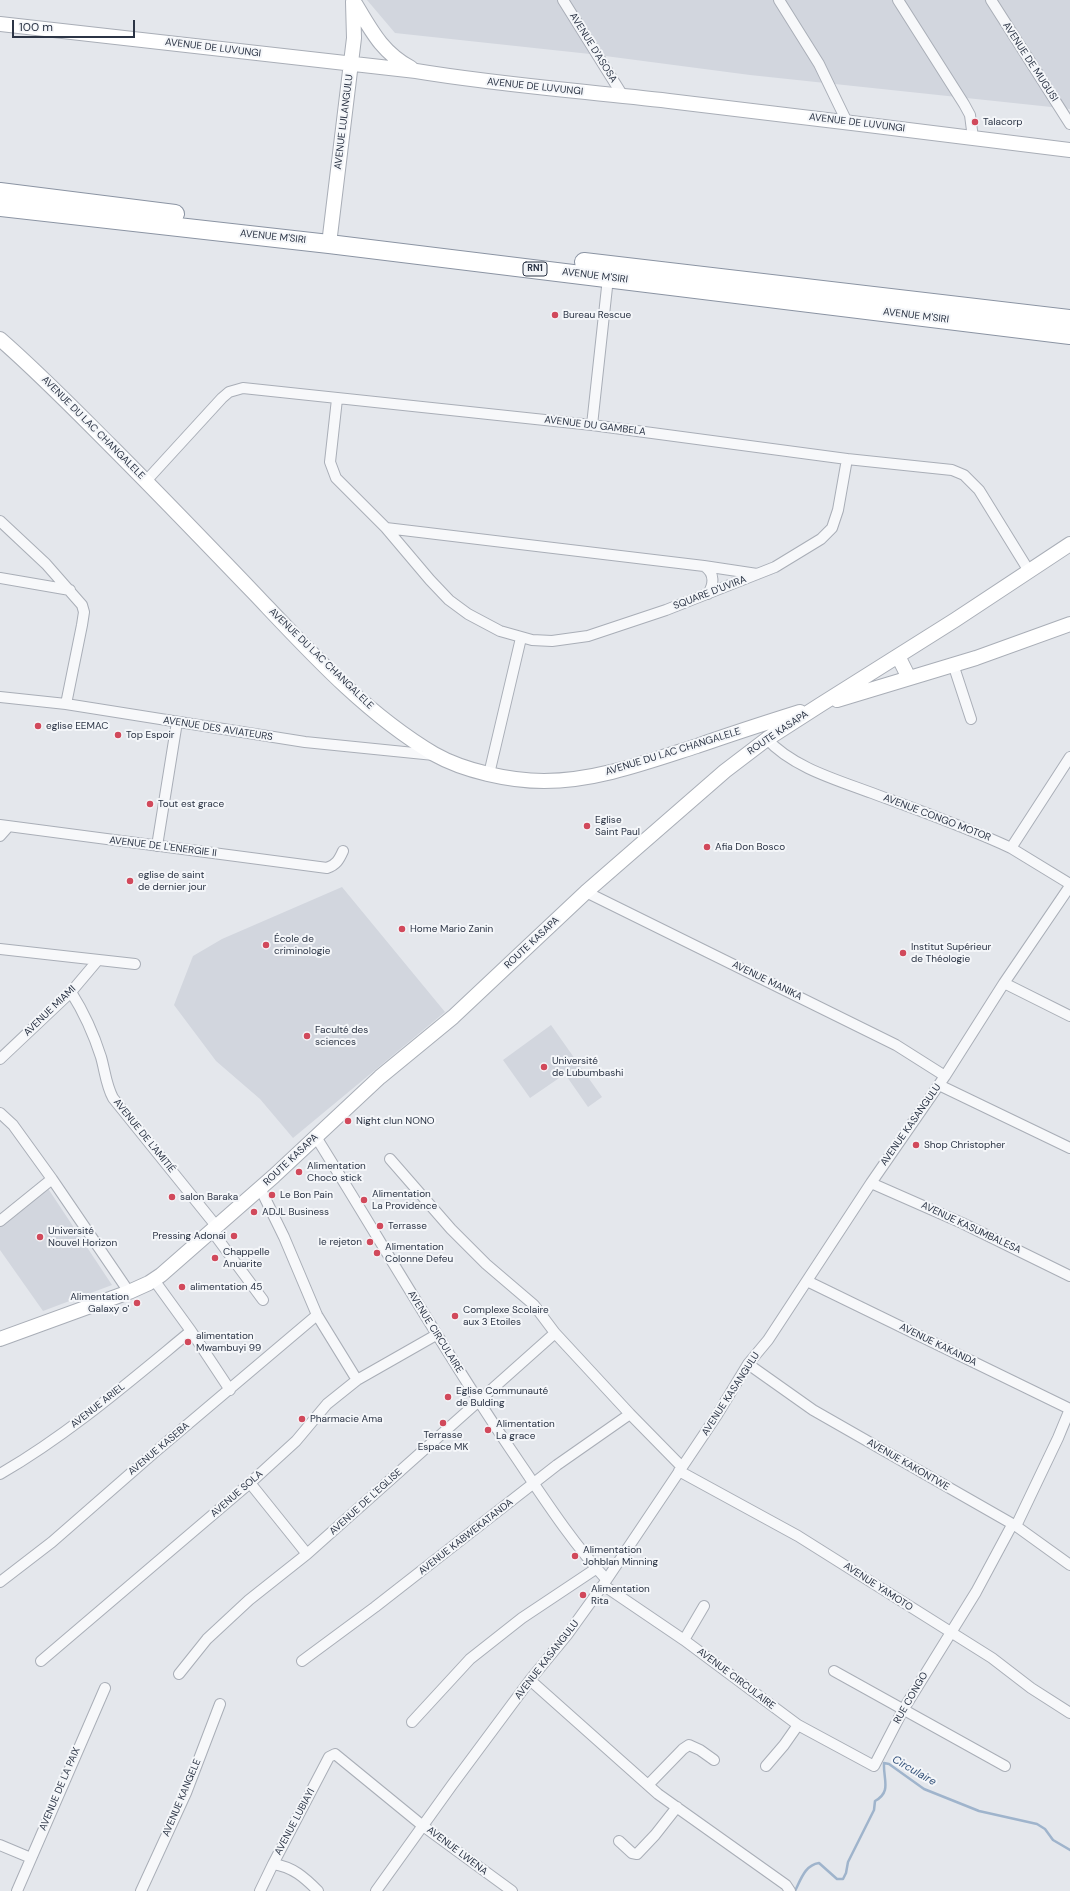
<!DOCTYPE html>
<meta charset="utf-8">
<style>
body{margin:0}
#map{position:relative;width:1070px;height:1891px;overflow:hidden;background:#e4e7ec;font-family:"DM Sans",sans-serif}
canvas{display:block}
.scale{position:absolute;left:12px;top:20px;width:123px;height:18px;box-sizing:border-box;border:2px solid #2b3445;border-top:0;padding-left:5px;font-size:12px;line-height:14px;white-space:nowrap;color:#2b3445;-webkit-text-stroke:3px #f4f6f9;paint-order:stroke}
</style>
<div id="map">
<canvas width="1070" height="1891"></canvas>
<div class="scale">100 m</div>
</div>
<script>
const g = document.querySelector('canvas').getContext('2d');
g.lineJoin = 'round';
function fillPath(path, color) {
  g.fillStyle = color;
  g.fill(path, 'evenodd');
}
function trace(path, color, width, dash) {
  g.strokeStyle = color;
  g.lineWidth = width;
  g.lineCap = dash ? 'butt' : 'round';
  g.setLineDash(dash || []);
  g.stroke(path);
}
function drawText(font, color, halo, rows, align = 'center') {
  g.font = font + ' "DM Sans",sans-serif';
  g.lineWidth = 4;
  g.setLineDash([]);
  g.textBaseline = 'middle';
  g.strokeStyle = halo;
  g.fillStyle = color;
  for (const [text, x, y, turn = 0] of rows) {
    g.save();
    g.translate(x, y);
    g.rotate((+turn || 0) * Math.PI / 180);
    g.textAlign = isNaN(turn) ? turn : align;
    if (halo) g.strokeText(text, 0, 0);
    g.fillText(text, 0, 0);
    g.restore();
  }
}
fillPath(new Path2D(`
 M 367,0 L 1070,0 L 1070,109 L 750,75 L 590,54 L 395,33 Z
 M 342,887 L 445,1012 L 293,1138 L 260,1099 L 216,1061 L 174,1005 L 193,956 L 222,939 Z
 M 551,1025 L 602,1097 L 588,1107 L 565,1074 L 530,1098 L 503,1060 Z
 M 47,1187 L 112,1285 L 43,1311 L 0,1250 L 0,1225 Z`), '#d2d6de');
trace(new Path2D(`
 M 795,1891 C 801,1879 805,1865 819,1863 L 837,1879 L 843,1879 L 846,1873 L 848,1862 L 874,1810 L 875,1801 C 892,1792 883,1779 884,1763 L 889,1764 L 924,1789 L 979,1811 L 1037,1824 L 1045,1829 L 1053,1840 L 1070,1850`), '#9fb4cc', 2.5);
const street = new Path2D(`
 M 563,0 L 623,96
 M 779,0 L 819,64 L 847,122
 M 898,0 L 964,104 L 970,115 L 973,138
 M 991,0 L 1070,124
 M 337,399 L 330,462 L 336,478 L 386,528 L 430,580 L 449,600 L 468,614 L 500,631 L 532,640 L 552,641 L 588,636 L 666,610 L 775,567 L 821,539 L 832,528 L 838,510 L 847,459
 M 592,425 L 608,278
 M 146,481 L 222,398 L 229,392 L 243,388 L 592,425 L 847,459 L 952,470 L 964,475 L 979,490 L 1029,571
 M 0,521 L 46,564 L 82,605 L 84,612 L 82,625 L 66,704
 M 386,528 L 704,566 L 757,574
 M 704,566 C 715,573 714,584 708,594
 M 0,578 L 70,590
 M 953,664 L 971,719
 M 0,697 L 66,704 L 305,742 L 434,755
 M 767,739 C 792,767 837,780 872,793 C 918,810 966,827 1011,848 L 1070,757
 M 489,774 L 521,638
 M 0,825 L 327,868 C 336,865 339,860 343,851
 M 0,836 L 8,827
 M 157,846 L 177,722
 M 1011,848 L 1070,884
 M 586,892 L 896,1045 L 945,1076
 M 0,949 L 135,964
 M 1004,983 L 1070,1016
 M 71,992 C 83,1011 94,1035 101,1057 C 105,1071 106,1085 113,1098 L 217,1227
 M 0,1059 L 71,992 L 98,960
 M 939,1085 L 1070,1148
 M 0,1113 L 13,1125 L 52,1179 L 129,1292
 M 316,1137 C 381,1241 442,1348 511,1450 C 541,1494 570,1540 606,1579
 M 390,1159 L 451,1229 L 486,1264 L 534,1305 L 555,1333 L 630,1414 L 682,1467
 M 871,1183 L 962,1223 L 1070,1276
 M 260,1188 L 284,1237 L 317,1315 L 357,1380
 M 0,1221 L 52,1179
 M 212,1231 L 263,1300
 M 154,1280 L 191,1331 L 230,1390
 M 807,1281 L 1070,1409
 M 748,1364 L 813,1410 L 1016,1526 L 1070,1565
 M 679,1471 L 798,1536 L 992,1658 L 1031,1688 L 1070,1713
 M 0,1474 C 69,1434 130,1381 191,1331
 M 250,1483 L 307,1554
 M 1016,1526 L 1058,1438 L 1070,1409
 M 0,1582 L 52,1542 L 155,1452 L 317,1315
 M 603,1585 L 684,1640 L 798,1725 L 874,1766 L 903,1710 L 976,1592 L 1012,1525
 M 684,1640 L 704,1606
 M 41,1661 L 250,1483 L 296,1441 L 327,1404 L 357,1380 L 436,1335
 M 302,1661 L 375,1607 L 557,1465 L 630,1414
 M 834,1671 L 1005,1766
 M 179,1674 L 207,1639 L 249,1600 L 307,1554 L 555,1333
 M 530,1680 L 658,1794 L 786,1885 L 790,1891
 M 412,1722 L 470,1659 L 522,1618 L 597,1568
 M 766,1766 L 784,1745 L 798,1725
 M 648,1785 L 683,1749 L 689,1745 L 700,1750 L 714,1760
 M 619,1841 L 632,1853 L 637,1854 L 655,1835 L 677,1807
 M 0,1845 L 31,1858
 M 273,1864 C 293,1867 304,1877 318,1891
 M 17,1891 L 105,1688
 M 141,1891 L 186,1793 L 220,1704
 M 260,1891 L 273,1864 L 329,1757 L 335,1754 L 423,1826 L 512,1891
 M 376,1891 L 452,1785 L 530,1680 L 567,1635 L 603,1585 L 717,1415 L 748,1364 L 768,1340 L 871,1183 L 945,1076 L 1004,983 L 1070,886`);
const secondary = new Path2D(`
 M 356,5 C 372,32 383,53 411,68
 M 0,24 L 416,71 C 500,85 584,91 669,101 C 803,117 936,133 1070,150
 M 329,244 L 354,38 L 353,2
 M 0,339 C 39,373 74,409 110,445 C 159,494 207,544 255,594 C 310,652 365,713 434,754 C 464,771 510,781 544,781 C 596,781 647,762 697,746 C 731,734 765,723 800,712
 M 898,656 L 909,678
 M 837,700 L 976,658 L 1070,624
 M 0,1339 L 129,1292 L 149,1283 L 161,1275 L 274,1176 L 380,1077 L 453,1017 L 586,892 L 725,771 L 767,739 L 820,705 L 955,620 L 1070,544`);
const highway = new Path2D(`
 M 0,192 L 175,214
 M 0,207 L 329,244 L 1070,335
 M 584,262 L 1070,319`);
trace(street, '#a9aeb7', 12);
trace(secondary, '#a9aeb7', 16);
trace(highway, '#8b94a3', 20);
trace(street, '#f7f8fa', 10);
trace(secondary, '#fff', 14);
trace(highway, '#fff', 18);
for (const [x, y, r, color] of [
 [975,122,4,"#d1495b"],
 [555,315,4,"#d1495b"],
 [38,726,4,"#d1495b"],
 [118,735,4,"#d1495b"],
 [150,804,4,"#d1495b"],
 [587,826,4,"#d1495b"],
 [707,847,4,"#d1495b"],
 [130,881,4,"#d1495b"],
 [402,929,4,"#d1495b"],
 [266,945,4,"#d1495b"],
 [903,953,4,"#d1495b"],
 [307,1036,4,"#d1495b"],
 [544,1067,4,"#d1495b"],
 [348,1121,4,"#d1495b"],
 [916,1145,4,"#d1495b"],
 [299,1172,4,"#d1495b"],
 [272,1195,4,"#d1495b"],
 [172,1197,4,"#d1495b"],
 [364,1200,4,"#d1495b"],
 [254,1212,4,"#d1495b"],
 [380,1226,4,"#d1495b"],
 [234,1236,4,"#d1495b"],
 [40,1237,4,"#d1495b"],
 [370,1242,4,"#d1495b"],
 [377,1253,4,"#d1495b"],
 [215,1258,4,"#d1495b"],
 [182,1287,4,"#d1495b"],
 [137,1303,4,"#d1495b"],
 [455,1316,4,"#d1495b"],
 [188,1342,4,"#d1495b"],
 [448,1397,4,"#d1495b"],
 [302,1419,4,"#d1495b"],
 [443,1423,4,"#d1495b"],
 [488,1430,4,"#d1495b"],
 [575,1556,4,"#d1495b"],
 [583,1595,4,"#d1495b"]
]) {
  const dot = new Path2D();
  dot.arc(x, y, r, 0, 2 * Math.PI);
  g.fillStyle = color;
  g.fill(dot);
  trace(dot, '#f4f6f9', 1.5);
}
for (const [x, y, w] of [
 [535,269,24]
]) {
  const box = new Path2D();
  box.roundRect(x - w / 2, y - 7, w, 14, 3);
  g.fillStyle = '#f4f6f9';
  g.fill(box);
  trace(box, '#2b3445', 1);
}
drawText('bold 9px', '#2b3445', null, [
 ["RN1",535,269]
]);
drawText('10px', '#2b3445', '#f4f6f9', [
 ["AVENUE DE LUVUNGI",213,48,7],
 ["AVENUE D'ASOSA",593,48,58],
 ["AVENUE DE MUGUSI",1030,62,57],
 ["AVENUE DE LUVUNGI",535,87,6],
 ["AVENUE LULANGULU",344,122,-83],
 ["AVENUE DE LUVUNGI",857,123,7],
 ["AVENUE M'SIRI",273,237,6],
 ["AVENUE M'SIRI",595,276,7],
 ["AVENUE M'SIRI",916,316,7],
 ["AVENUE DU GAMBELA",595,426,7],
 ["AVENUE DU LAC CHANGALELE",93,428,45],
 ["SQUARE D'UVIRA",710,593,-21],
 ["AVENUE DU LAC CHANGALELE",321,659,44],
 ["AVENUE DES AVIATEURS",218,729,9],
 ["ROUTE KASAPA",778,733,-34],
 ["AVENUE DU LAC CHANGALELE",673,752,-17],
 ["AVENUE CONGO MOTOR",937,818,21],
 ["AVENUE DE L'ENERGIE II",163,847,7],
 ["ROUTE KASAPA",532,943,-43],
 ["AVENUE MANIKA",767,981,26],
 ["AVENUE MIAMI",50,1011,-44],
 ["AVENUE KASANGULU",911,1125,-55],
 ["AVENUE DE L'AMITIÉ",144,1136,51],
 ["ROUTE KASAPA",291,1160,-43],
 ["AVENUE KASUMBALESA",971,1228,25],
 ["AVENUE CIRCULAIRE",435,1332,58],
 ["AVENUE KAKANDA",938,1345,26],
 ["AVENUE KASANGULU",731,1394,-57],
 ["AVENUE ARIEL",98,1406,-38],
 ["AVENUE KASEBA",159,1449,-40],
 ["AVENUE KAKONTWE",908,1465,30],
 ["AVENUE SOLA",237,1494,-41],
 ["AVENUE DE L'EGLISE",366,1502,-42],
 ["AVENUE KABWEKATANDA",466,1537,-38],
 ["AVENUE YAMOTO",878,1587,33],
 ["AVENUE KASANGULU",547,1660,-52],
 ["AVENUE CIRCULAIRE",736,1679,37],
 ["RUE CONGO",911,1698,-60],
 ["AVENUE DE LA PAIX",60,1789,-67],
 ["AVENUE KANGELE",182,1798,-67],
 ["AVENUE LUBIAYI",295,1822,-62],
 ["AVENUE LWENA",457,1851,37]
]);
drawText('10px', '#2b3445', '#f4f6f9', [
 ["Talacorp",983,122],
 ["Bureau Rescue",563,315],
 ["eglise EEMAC",46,726],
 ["Top Espoir",126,735],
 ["Tout est grace",158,804],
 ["Eglise",595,820],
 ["Saint Paul",595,832],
 ["Afia Don Bosco",715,847],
 ["eglise de saint",138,875],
 ["de dernier jour",138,887],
 ["Home Mario Zanin",410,929],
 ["École de",274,939],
 ["criminologie",274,951],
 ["Institut Supérieur",911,947],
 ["de Théologie",911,959],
 ["Faculté des",315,1030],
 ["sciences",315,1042],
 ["Université",552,1061],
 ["de Lubumbashi",552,1073],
 ["Night clun NONO",356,1121],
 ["Shop Christopher",924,1145],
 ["Alimentation",307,1166],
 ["Choco stick",307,1178],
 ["Alimentation",372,1194],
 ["La Providence",372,1206],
 ["Le Bon Pain",280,1195],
 ["salon Baraka",180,1197],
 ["ADJL Business",262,1212],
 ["Terrasse",388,1226],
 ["Université",48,1231],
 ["Nouvel Horizon",48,1243],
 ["Pressing Adonai",226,1236,"right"],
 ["le rejeton",362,1242,"right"],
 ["Alimentation",385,1247],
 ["Colonne Defeu",385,1259],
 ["Chappelle",223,1252],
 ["Anuarite",223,1264],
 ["alimentation 45",190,1287],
 ["Alimentation",129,1297,"right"],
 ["Galaxy o'",129,1309,"right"],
 ["Complexe Scolaire",463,1310],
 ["aux 3 Etoiles",463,1322],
 ["alimentation",196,1336],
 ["Mwambuyi 99",196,1348],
 ["Eglise Communauté",456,1391],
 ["de Bulding",456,1403],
 ["Pharmacie Ama",310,1419],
 ["Alimentation",496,1424],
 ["La grace",496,1436],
 ["Terrasse",443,1435,"center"],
 ["Espace MK",443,1447,"center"],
 ["Alimentation",583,1550],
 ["Johblan Minning",583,1562],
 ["Alimentation",591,1589],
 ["Rita",591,1601]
], 'left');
drawText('italic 11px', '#34527a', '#f4f6f9', [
 ["Circulaire",914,1771,30]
]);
</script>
